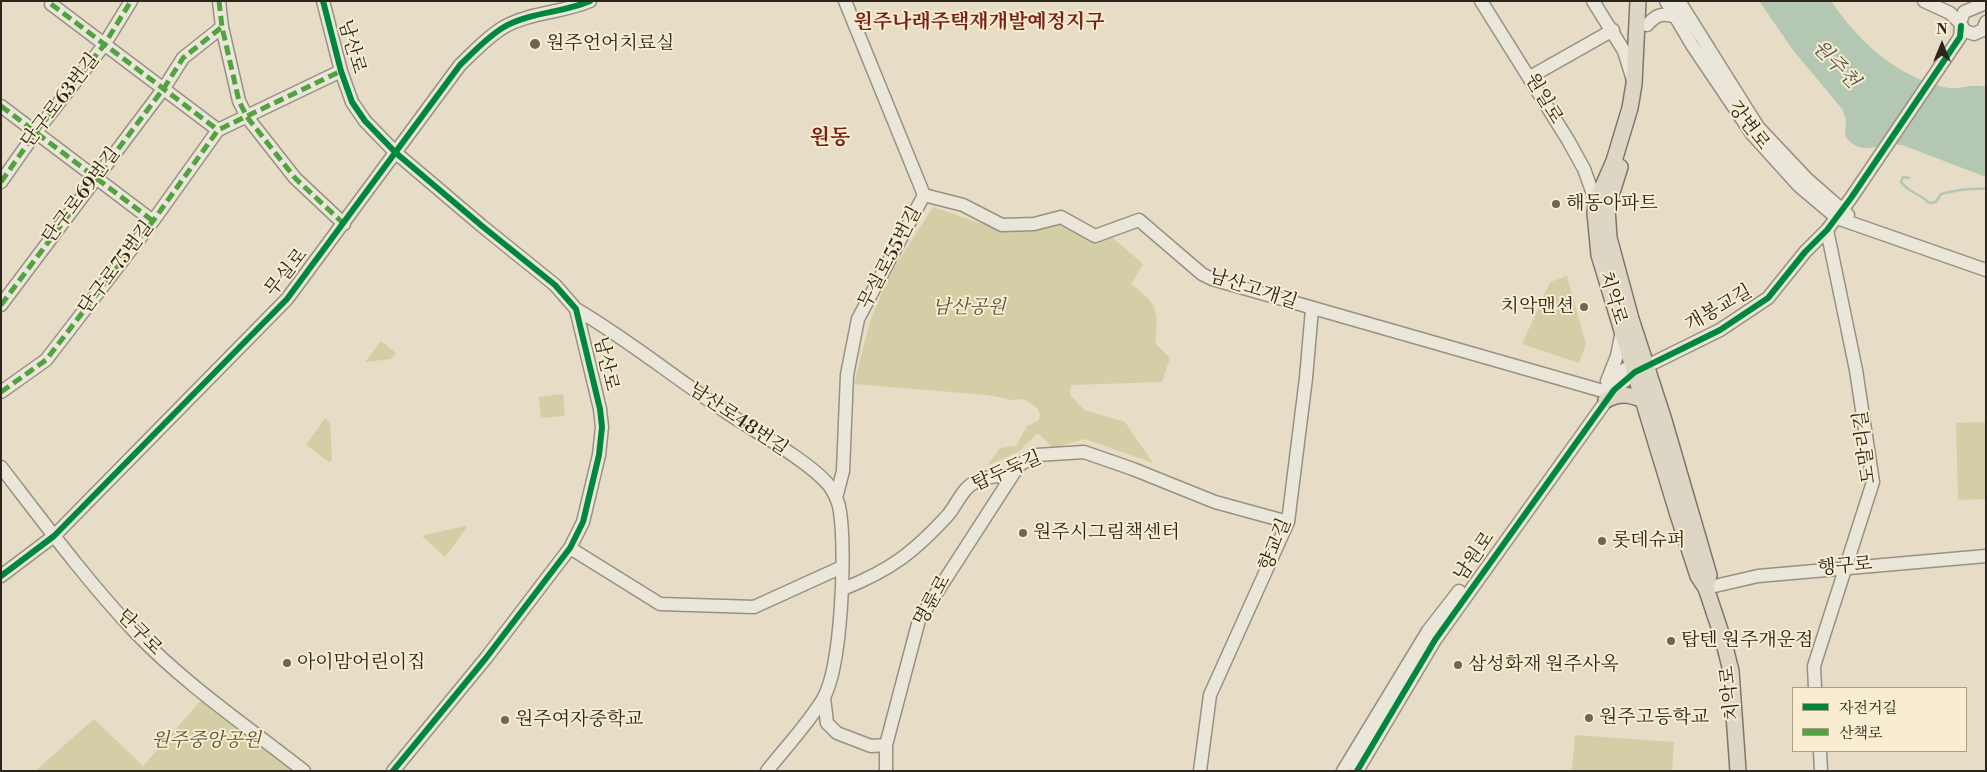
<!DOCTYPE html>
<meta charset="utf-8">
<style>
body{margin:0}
#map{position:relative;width:1987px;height:772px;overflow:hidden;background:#e7ddc6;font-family:"Libre Bodoni","Noto Serif KR",serif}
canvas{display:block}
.frame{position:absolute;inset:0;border:2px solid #2d241b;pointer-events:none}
.legend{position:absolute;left:1792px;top:687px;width:175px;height:65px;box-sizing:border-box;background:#f8edd1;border:1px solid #a79d88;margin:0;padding:6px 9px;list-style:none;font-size:15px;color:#2d241b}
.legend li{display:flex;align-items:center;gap:10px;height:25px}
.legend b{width:25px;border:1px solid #a79d88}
.north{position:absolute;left:1917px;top:20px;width:50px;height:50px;-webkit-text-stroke:4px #f8edd1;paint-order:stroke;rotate:0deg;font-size:14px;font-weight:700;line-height:20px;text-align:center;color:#2d241b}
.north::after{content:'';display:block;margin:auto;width:18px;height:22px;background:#2d241b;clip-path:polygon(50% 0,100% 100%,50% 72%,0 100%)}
</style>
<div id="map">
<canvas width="1987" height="772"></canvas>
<div class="frame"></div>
<ul class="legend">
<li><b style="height:6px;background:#00873e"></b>자전거길</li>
<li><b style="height:6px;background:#52a340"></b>산책로</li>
</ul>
<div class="north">N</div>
</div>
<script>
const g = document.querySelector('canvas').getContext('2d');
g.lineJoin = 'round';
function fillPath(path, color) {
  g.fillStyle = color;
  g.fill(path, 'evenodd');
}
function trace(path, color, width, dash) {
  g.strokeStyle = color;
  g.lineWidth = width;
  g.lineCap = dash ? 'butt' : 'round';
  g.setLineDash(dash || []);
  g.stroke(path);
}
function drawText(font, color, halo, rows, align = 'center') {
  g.font = font + ' "Libre Bodoni","Noto Serif KR",serif';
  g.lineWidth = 4;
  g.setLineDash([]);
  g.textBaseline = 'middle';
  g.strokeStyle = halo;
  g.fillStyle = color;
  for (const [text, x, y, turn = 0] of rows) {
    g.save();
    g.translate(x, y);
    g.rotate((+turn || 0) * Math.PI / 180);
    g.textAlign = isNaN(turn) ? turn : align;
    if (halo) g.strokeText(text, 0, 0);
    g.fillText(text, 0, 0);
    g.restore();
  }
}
fillPath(new Path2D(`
 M 933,207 L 1006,232 L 1023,231 L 1064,223 C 1079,232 1094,246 1112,237 L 1143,264 L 1131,284 C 1158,304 1159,311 1155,343 L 1170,358 L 1162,382 L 1071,385 L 1070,395 L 1084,410 L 1125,422 L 1153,463 L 1085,439 L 1053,448 L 1038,433 L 1018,452 L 987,466 L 1000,448 L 1016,446 L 1027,426 L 1039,420 L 1040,414 L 1037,408 L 1024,399 L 1011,400 L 988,395 L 854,384 L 870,321 L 889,276 Z
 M 1567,276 L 1586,344 L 1579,363 L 1522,344 L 1550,282 Z
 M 381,341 L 396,353 L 391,359 L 365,362 Z
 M 563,394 L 565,416 L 541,418 L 539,397 Z
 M 325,418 L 330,422 L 332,459 L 329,462 L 306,445 Z
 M 1986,422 L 1986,499 L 1958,500 L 1956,423 Z
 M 464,526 L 467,527 L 445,557 L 422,536 Z
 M 203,698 L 293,771 L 35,771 L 94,719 L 143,766 Z
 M 1575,735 L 1674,742 L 1672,771 L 1572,771 Z`), '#d3cea5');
fillPath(new Path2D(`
 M 1759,1 L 1831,1 C 1857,40 1897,77 1944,87 C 1958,91 1972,83 1986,87 L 1986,177 L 1902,145 C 1880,140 1863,160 1845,136 L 1846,119 L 1842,109 L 1793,50 Z`), '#b3c7b3');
trace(new Path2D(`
 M 1909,178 L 1903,177 L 1901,182 C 1909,193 1921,194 1929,203 L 1936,202 L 1941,194 C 1956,190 1970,188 1986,189`), '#b3c7b3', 2.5);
const minor = new Path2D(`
 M 219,1 L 222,27 L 239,101 L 247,117 L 295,178 L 344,224
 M 323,1 L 341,71 L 352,102 L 365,121 L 396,153 L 482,226 L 555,285 L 576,309 L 600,409 L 602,427 L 599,455 L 583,522 L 570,548 L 486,658 L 393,771
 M 845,1 L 924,195
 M 1481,1 L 1568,140 L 1584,169 L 1596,202
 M 1593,1 L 1624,51 L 1632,77
 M 1666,1 L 1692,45 L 1752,134 L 1799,186 L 1837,218 L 1986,270
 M 1679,1 L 1758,127 L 1807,179 L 1848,215
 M 1924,1 L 1950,13 L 1960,23
 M 1986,3 L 1964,12 L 1960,23 L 1965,31 L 1974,34 L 1983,30 L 1986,22
 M 51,4 L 218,130
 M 1647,25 C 1656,15 1662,12 1676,17
 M 1530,77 L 1613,30
 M 1,106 L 153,221
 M 1,182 L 36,132 L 104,45 L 131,1
 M 924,195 L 963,205 L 1002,225 L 1034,224 L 1061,217 L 1095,236 L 1139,220 L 1202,274 L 1212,279 L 1603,391
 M 1,305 L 164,88 L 183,58 L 222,27
 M 576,309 C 627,339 674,377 723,410 C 752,430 806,459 828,484 C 834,492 839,502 840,512 C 846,550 842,667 823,699 C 808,724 785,748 767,771
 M 1607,381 L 1617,356 L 1622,331
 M 1604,390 L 1619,373 L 1638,361
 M 1,392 L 46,360 L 153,221 L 218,130 L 341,71
 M 1,467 C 45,524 87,581 136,633 C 186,685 248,727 304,771
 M 836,498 L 843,471 L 847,375 L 858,319 L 924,195
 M 570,548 L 660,604 L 754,607 L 842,567
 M 1,576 L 54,536 L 287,299 L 460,65 C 474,52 487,37 504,27 C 530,12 563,13 590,1
 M 1706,588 L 1758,576 L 1986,556
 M 843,589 C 891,570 914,552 948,515 C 958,503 962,488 977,481 C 987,476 1001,476 1011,475
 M 1815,688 L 1814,666 L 1873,482 L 1856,370 L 1827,230
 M 824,698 L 827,723 L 837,733 L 871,746 L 886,745
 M 1820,751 L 1821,771
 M 886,771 L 886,745 L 919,620 L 1019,465 L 1037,455 L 1084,452 L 1133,469 L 1215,502 L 1288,522
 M 1200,771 L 1210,695 L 1288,522 L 1306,378 L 1312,309
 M 1343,771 L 1428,631 L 1459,591
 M 1357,771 L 1435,640 L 1614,390 L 1635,372 L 1720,330 L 1768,298 L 1805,252 L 1827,230 L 1851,198 L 1960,37 L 1961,26`);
const major = new Path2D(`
 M 1638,1 L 1634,84 L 1630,108 L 1614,161 L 1596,202 L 1595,213 L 1599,255 L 1678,515 L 1698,576 L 1706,588 L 1723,639 L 1731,671 L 1738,771
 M 1620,167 L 1607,208 L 1609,238 L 1631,319 L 1663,417 L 1709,575 L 1706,588
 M 1606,400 C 1619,393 1629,394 1643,400`);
trace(minor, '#979182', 15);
trace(major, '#7d776b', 18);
trace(minor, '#eae6da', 12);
trace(major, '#ded6c5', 15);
trace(new Path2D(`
 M 219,1 L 222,27 L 239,101 L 247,117 L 295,178 L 344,224
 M 51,4 L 218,130
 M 1,106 L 153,221
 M 1,182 L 36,132 L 104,45 L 131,1
 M 1,305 L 164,88 L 183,58 L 222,27
 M 1,392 L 46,360 L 153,221 L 218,130 L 341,71`), '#52a340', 5, [10, 5]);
trace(new Path2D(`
 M 323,1 L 341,71 L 352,102 L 365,121 L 396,153 L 482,226 L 555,285 L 576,309 L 600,409 L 602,427 L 599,455 L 583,522 L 570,548 L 486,658 L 393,771
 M 1,576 L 54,536 L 287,299 L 460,65 C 474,52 487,37 504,27 C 530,12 563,13 590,1
 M 1357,771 L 1435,640 L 1614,390 L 1635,372 L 1720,330 L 1768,298 L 1805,252 L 1827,230 L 1851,198 L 1960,37 L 1961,26`), '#00873e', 6);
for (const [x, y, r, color] of [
 [535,44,6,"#6e6557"],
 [1556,204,5,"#6e6557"],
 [1584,307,5,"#6e6557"],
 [1023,533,5,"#6e6557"],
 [1602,541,5,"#6e6557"],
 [1671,641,5,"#6e6557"],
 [287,663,5,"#6e6557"],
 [1458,665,5,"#6e6557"],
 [1589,718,5,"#6e6557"],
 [505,720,5,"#6e6557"]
]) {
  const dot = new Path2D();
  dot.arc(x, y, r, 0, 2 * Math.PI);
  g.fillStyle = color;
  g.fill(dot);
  trace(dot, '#f8edd1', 2);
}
drawText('19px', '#2d241b', '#f8edd1', [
 ["원주언어치료실",546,44],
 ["해동아파트",1566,204],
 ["치악맨션",1574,307,"right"],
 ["원주시그림책센터",1033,533],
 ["롯데슈퍼",1612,541],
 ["탑텐 원주개운점",1681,641],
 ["아이맘어린이집",297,663],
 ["삼성화재 원주사옥",1468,665],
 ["원주고등학교",1599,718],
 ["원주여자중학교",515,720]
], 'left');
drawText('19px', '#2d241b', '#f8edd1', [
 ["남산로",351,47,74],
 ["원일로",1543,99,59],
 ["단구로63번길",61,101,-52],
 ["강변로",1748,126,53],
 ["단구로69번길",82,196,-53],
 ["무실로55번길",891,258,-62],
 ["단구로75번길",117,268,-53],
 ["무실로",287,273,-51],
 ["남산고개길",1253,290,18],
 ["치악로",1612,298,73],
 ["개봉교길",1719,309,-30],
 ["남산로",605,364,77],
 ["남산로48번길",738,420,34],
 ["도말리길",1866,447,-97],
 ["탑두둑길",1007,472,-23],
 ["향교길",1276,545,-68],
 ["남원로",1475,557,-55],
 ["행구로",1845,567,-5],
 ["명륜로",933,601,-61],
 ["단구로",139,633,46],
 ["치악로",1731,693,-96]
]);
drawText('italic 19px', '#5a533c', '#f8edd1', [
 ["남산공원",969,308],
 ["원주중앙공원",206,741]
]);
drawText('bold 20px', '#7a1f14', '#f8edd1', [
 ["원주나래주택재개발예정지구",979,23]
]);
drawText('italic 20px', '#4f5246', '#f8edd1', [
 ["원주천",1835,65,46]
]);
drawText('bold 21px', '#7a1f14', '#f8edd1', [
 ["원동",830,139]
]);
</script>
